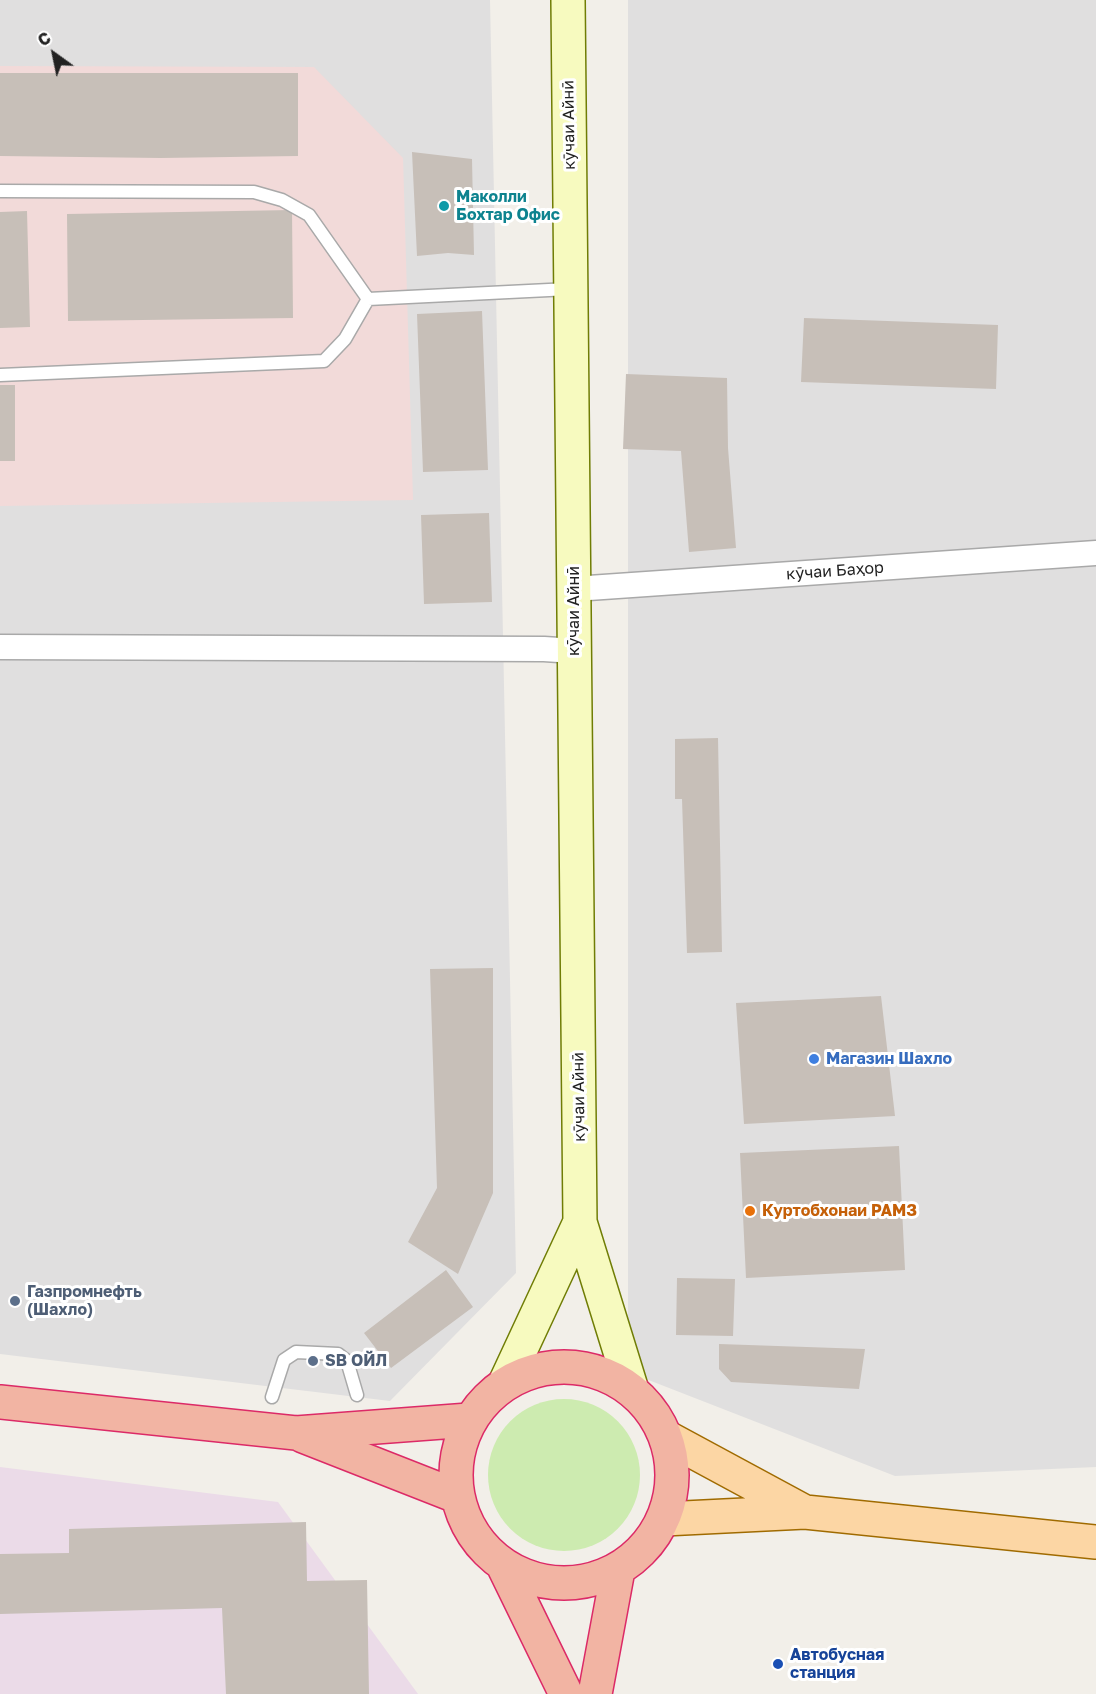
<!DOCTYPE html>
<meta charset="utf-8">
<style>
body{margin:0}
#map{position:relative;width:1096px;height:1694px;overflow:hidden;background:#f2efe9;font-family:"Golos Text",sans-serif}
canvas{display:block}
.north{position:absolute;left:24px;top:24px;width:60px;height:60px;-webkit-text-stroke:4px #fff;paint-order:stroke;rotate:327deg;font-size:16px;font-weight:700;line-height:24px;text-align:center;color:#222}
.north::after{content:'';display:block;margin:auto;width:21px;height:27px;background:#222;clip-path:polygon(50% 0,100% 100%,50% 72%,0 100%)}
</style>
<div id="map">
<canvas width="1096" height="1694"></canvas>
<div class="north">С</div>
</div>
<script>
const g = document.querySelector('canvas').getContext('2d');
g.lineJoin = 'round';
function fillPath(path, color) {
  g.fillStyle = color;
  g.fill(path, 'evenodd');
}
function trace(path, color, width, dash) {
  g.strokeStyle = color;
  g.lineWidth = width;
  g.lineCap = dash ? 'butt' : 'round';
  g.setLineDash(dash || []);
  g.stroke(path);
}
function drawText(font, color, halo, rows, align = 'center') {
  g.font = font + ' "Golos Text",sans-serif';
  g.lineWidth = 6;
  g.setLineDash([]);
  g.textBaseline = 'middle';
  g.strokeStyle = halo;
  g.fillStyle = color;
  for (const [text, x, y, turn = 0] of rows) {
    g.save();
    g.translate(x, y);
    g.rotate((+turn || 0) * Math.PI / 180);
    g.textAlign = isNaN(turn) ? turn : align;
    if (halo) g.strokeText(text, 0, 0);
    g.fillText(text, 0, 0);
    g.restore();
  }
}
fillPath(new Path2D(`
 M 0,0 L 490,0 L 516,1273 L 390,1401 L 0,1354 Z
 M 628,0 L 1096,0 L 1096,1467 L 895,1476 L 628,1372 Z`), '#e0dfdf');
fillPath(new Path2D(`
 M 0,66 L 314,67 L 403,158 L 413,500 L 0,506 Z`), '#f2dad9');
fillPath(new Path2D(`
 M 0,1467 L 278,1502 L 418,1694 L 0,1694 Z`), '#ebdbe8');
fillPath(new Path2D(`
 M488 1475a76 76 0 1 1 152 0a76 76 0 1 1-152 0Z`), '#cdebb0');
fillPath(new Path2D(`
 M 0,73 L 298,73 L 298,156 L 161,158 L 0,156 Z
 M 412,152 L 472,159 L 474,255 L 448,253 L 417,256 Z
 M 292,210 L 293,318 L 68,321 L 67,214 Z
 M 27,211 L 30,327 L 0,328 L 0,212 Z
 M 482,311 L 488,470 L 423,472 L 417,314 Z
 M 804,318 L 998,325 L 996,389 L 801,382 Z
 M 626,374 L 727,378 L 728,448 L 736,548 L 689,552 L 681,451 L 623,449 Z
 M 0,385 L 15,385 L 15,461 L 0,461 Z
 M 489,513 L 492,602 L 424,604 L 421,515 Z
 M 718,738 L 722,952 L 687,953 L 682,799 L 675,799 L 675,739 Z
 M 493,968 L 493,1193 L 458,1274 L 408,1242 L 437,1188 L 430,969 Z
 M 881,996 L 895,1116 L 744,1124 L 736,1003 Z
 M 899,1146 L 905,1270 L 746,1278 L 740,1153 Z
 M 446,1270 L 473,1307 L 391,1368 L 364,1333 Z
 M 677,1278 L 735,1279 L 733,1336 L 676,1335 Z
 M 719,1344 L 865,1349 L 859,1389 L 731,1382 L 719,1369 Z
 M 306,1522 L 307,1581 L 367,1580 L 369,1694 L 226,1694 L 222,1608 L 0,1614 L 0,1554 L 69,1553 L 69,1529 Z`), '#c7bfb8');
const service = new Path2D(`
 M 0,191 L 254,192 L 282,200 L 309,215 L 368,299
 M 368,299 L 569,289
 M 0,375 L 324,361 L 345,339 L 368,299
 M 272,1397 L 284,1360 L 296,1352 L 338,1354 L 347,1361 L 357,1395`);
const minor = new Path2D(`
 M 574,589 L 1096,553
 M 0,647 L 544,649 L 574,651`);
const secondary = new Path2D(`
 M 568,0 L 580,1222
 M 506,1381 L 580,1222 L 631,1387`);
const primary = new Path2D(`
 M 805,1512 L 1096,1542
 M 664,1519 L 805,1512 L 668,1438`);
const trunk = new Path2D(`
 M456 1475a108 108 0 1 1 216 0a108 108 0 1 1-216 0Z
 M 0,1402 L 296,1433 L 469,1420
 M 303,1436 L 456,1496
 M 504,1567 L 566,1694
 M 595,1694 L 618,1570`);
trace(service, '#a9a9a9', 15);
trace(minor, '#a9a9a9', 27);
trace(secondary, '#707d05', 36);
trace(primary, '#a06b00', 36);
trace(trunk, '#dc2a67', 36);
trace(service, '#fff', 12);
trace(minor, '#fff', 24);
trace(secondary, '#f7fabf', 33);
trace(primary, '#fcd6a4', 33);
trace(trunk, '#f2b4a3', 33);
for (const [x, y, r, color] of [
 [444,206,6,"#0f9aa8"],
 [814,1059,6,"#3f7fe0"],
 [750,1211,6,"#e8710a"],
 [15,1301,6,"#5c6f8a"],
 [313,1361,6,"#5c6f8a"],
 [778,1664,6,"#1a4fb4"]
]) {
  const dot = new Path2D();
  dot.arc(x, y, r, 0, 2 * Math.PI);
  g.fillStyle = color;
  g.fill(dot);
  trace(dot, '#fff', 2);
}
drawText('16px', '#222', '#fff', [
 ["кӯчаи Айнӣ",569,125,-91],
 ["кӯчаи Баҳор",835,571,-4],
 ["кӯчаи Айнӣ",574,611,-90],
 ["кӯчаи Айнӣ",579,1097,-91]
]);
drawText('bold 16px', '#0d838f', '#fff', [
 ["Маколли",456,197],
 ["Бохтар Офис",456,215]
], 'left');
drawText('bold 16px', '#366cbe', '#fff', [
 ["Магазин Шахло",826,1059]
], 'left');
drawText('bold 16px', '#c56008', '#fff', [
 ["Куртобхонаи РАМЗ",762,1211]
], 'left');
drawText('bold 16px', '#4e5e75', '#fff', [
 ["Газпромнефть",27,1292],
 ["(Шахло)",27,1310],
 ["SB ОЙЛ",325,1361]
], 'left');
drawText('bold 16px', '#164399', '#fff', [
 ["Автобусная",790,1655],
 ["станция",790,1673]
], 'left');
</script>
